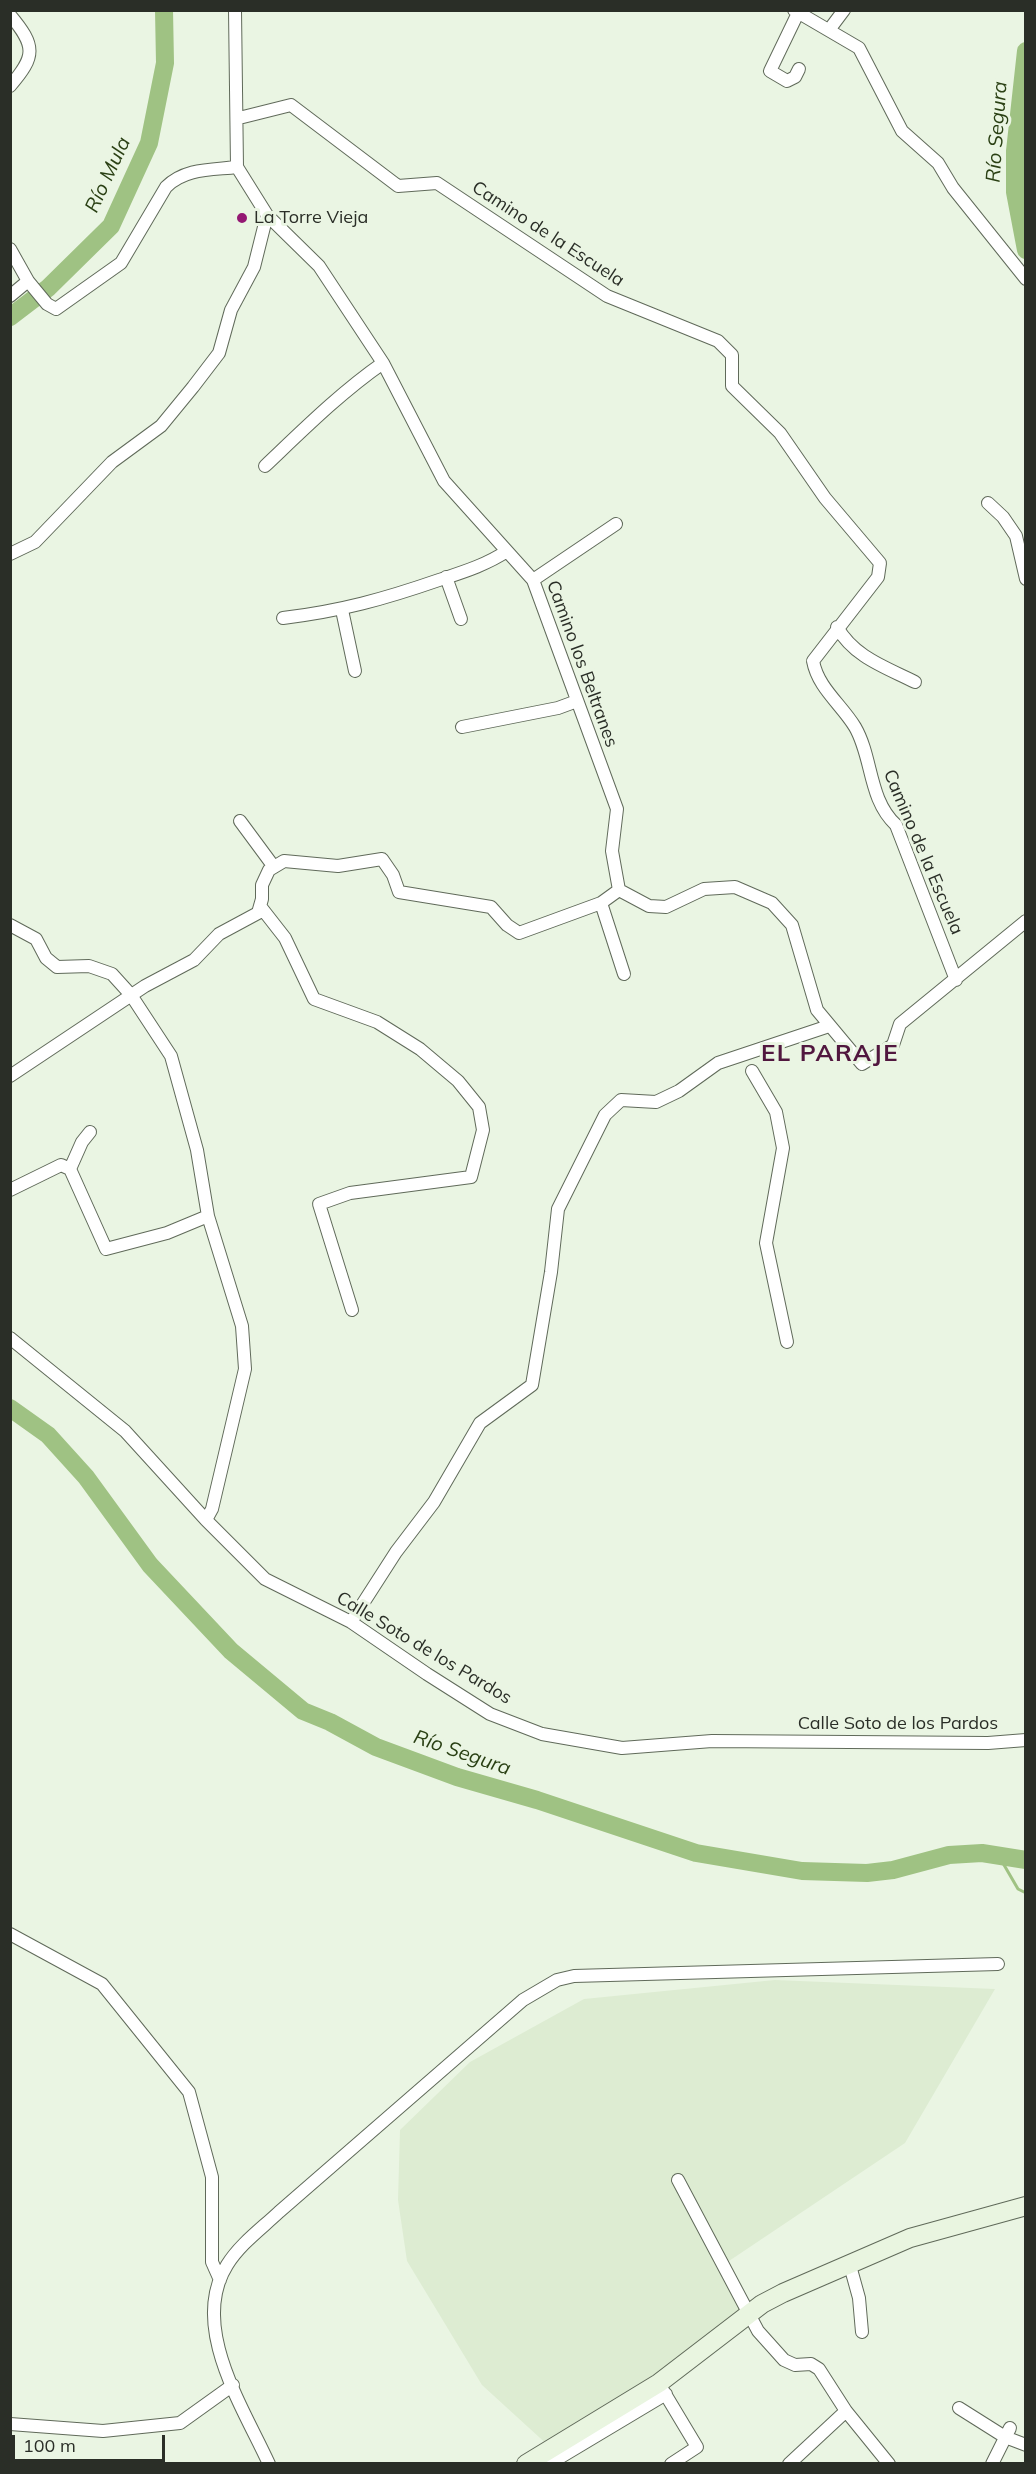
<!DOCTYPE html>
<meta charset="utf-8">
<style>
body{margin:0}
#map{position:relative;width:1036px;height:2474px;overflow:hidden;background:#eaf5e3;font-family:Mulish,sans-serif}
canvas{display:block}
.frame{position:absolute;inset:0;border:12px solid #2a2e27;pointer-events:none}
.scale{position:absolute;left:12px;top:2435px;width:153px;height:27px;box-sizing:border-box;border:3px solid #2a2e27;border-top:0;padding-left:8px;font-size:18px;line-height:21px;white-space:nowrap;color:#2a2e27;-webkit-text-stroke:4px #eaf5e3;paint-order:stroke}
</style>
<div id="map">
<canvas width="1036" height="2474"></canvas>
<div class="frame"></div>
<div class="scale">100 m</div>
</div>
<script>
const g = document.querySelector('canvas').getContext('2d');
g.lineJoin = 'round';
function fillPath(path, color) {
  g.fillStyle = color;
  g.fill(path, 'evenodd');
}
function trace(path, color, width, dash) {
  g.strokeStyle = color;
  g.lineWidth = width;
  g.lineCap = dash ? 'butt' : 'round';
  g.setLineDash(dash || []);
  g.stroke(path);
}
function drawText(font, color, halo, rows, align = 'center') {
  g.font = font + ' Mulish,sans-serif';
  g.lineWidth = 6;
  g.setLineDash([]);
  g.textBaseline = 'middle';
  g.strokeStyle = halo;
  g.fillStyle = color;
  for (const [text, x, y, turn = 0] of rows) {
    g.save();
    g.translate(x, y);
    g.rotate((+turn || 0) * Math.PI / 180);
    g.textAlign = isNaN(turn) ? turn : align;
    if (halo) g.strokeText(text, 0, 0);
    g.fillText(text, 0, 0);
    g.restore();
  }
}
fillPath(new Path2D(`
 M 775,1980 L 995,1989 L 905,2143 L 726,2263 L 753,2311 L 551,2448 L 482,2385 L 407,2261 L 398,2200 L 400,2130 L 470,2062 L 584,1999 Z`), '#ddecd2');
trace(new Path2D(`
 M 1000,1858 L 1018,1889 L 1026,1893`), '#9fc283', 3);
trace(new Path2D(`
 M 1026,51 L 1015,151 L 1015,192 L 1026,250
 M 10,317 L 48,288 L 111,226 L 149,143 L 165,63 L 164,10
 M 10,1408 L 48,1435 L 86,1477 L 150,1565 L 231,1651 L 303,1711 L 330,1722 L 376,1747 L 457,1777 L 537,1800 L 696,1853 L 802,1871 L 867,1873 L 893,1870 L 949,1855 L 982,1853 L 1026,1860`), '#9fc283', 18);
const minor = new Path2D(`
 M 235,10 L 237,167 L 267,215 L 319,266 L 383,363 L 444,481 L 533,580 L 617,809 L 612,851 L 619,890 L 649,906 L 666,907 L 704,889 L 735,887 L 772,903 L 792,925 L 817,1010 L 862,1064 L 893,1045 L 900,1024 L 1026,921
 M 794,10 L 859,48 L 902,131 L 938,163 L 953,188 L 1026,279
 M 798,13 L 770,71 L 787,81 L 795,77 L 799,69
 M 10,15 C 36,46 36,56 10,86
 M 829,30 L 844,10
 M 239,118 L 291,105 L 398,186 L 437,183 L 607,296 L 718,341 L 732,355 L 732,386 L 780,433 L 825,498 L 880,563 L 878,577 L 813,661 C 818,688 841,704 855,727 C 873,758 868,799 896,825 L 956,980
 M 10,249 L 28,281 L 47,304 L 56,309 L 121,263 L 166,187 C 185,168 212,170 237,167
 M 10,296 L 28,281
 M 265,466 C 303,430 340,393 383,363
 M 988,503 L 1003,517 L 1016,536 L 1026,579
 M 10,554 L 35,542 L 112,462 L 161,426 L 193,387 L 219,353 L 231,310 L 254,267 L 267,215
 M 446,577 L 461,619
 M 533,580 L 616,524
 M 342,610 L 355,671
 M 283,618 C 341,611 384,599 439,580 C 463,572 486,565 507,551
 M 837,627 C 854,657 885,667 915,682
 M 462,727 L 558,708 L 577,701
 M 240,821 L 274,867
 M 601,903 L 624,974
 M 260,906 L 285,938 L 314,999 L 377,1022 L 420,1049 L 458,1081 L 479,1107 L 483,1130 L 471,1177 L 350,1193 L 319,1204 L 352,1310
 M 10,925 L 36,939 L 46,958 L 57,967 L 89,966 L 112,974 L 131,995 L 171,1056 L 197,1150 L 208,1216 L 167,1233 L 106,1249 L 70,1169 L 61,1165 L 10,1190
 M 752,1071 L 776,1112 L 783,1148 L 766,1243 L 787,1342
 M 10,1076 L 145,986 L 194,960 L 219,934 L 258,913 L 262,899 L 262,885 L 269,870 L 284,861 L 338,866 L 382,859 L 393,875 L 399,892 L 491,907 L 507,925 L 519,933 L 601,903 L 619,890
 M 70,1169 L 82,1142 L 90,1132
 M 10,1338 L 125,1431 L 206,1520 L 265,1579 L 351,1622 L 427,1674 L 490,1714 L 542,1734 L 622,1748 L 712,1741 L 988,1743 L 1026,1740
 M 206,1520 L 212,1509 L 245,1369 L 242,1326 L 208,1216
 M 351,1622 L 396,1552 L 434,1502 L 480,1423 L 532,1385 L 551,1272 L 558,1209 L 605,1115 L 621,1100 L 656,1102 L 679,1091 L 718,1063 L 829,1026
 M 10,1934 L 102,1984 L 189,2092 L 212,2177 L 212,2262 L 220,2280
 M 678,2180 L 758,2331 L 784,2360 L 795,2365 L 811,2364 L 819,2369 L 846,2411 L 889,2464
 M 849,2262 L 859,2298 L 862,2332
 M 661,2387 L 697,2447 L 671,2464
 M 959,2408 L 1005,2437 L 1026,2445
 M 10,2424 L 103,2431 L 180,2423 L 233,2385
 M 269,2464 C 243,2407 189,2326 227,2265 C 240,2244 261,2229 279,2212 L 523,2000 L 557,1980 L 574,1976 L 998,1964
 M 549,2464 L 666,2394
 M 789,2464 L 846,2411
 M 992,2464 L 1010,2428`);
const secondary = new Path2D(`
 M 526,2464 L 659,2383 L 762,2304 L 783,2293 L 910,2238 L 1026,2206`);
trace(minor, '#606a5a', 14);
trace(secondary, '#606a5a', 20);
trace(minor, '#fff', 12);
trace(secondary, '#e9f5e0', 18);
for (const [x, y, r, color] of [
 [242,218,6,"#941873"]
]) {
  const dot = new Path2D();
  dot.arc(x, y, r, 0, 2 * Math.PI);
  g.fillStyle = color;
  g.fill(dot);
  trace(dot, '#eaf5e3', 2);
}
drawText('18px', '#2a2e27', '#eaf5e3', [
 ["La Torre Vieja",254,218]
], 'left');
drawText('18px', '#2a2e27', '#eaf5e3', [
 ["Camino de la Escuela",548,234,33],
 ["Camino los Beltranes",582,664,70],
 ["Camino de la Escuela",923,852,67],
 ["Calle Soto de los Pardos",424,1648,31],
 ["Calle Soto de los Pardos",898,1724]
]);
drawText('italic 20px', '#2a4014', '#eaf5e3', [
 ["Río Segura",997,132,-86],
 ["Río Mula",108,175,-65],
 ["Río Segura",462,1753,19]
]);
g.letterSpacing = '1.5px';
drawText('bold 24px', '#51173f', '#eaf5e3', [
 ["EL PARAJE",830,1054]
]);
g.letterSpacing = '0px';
</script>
